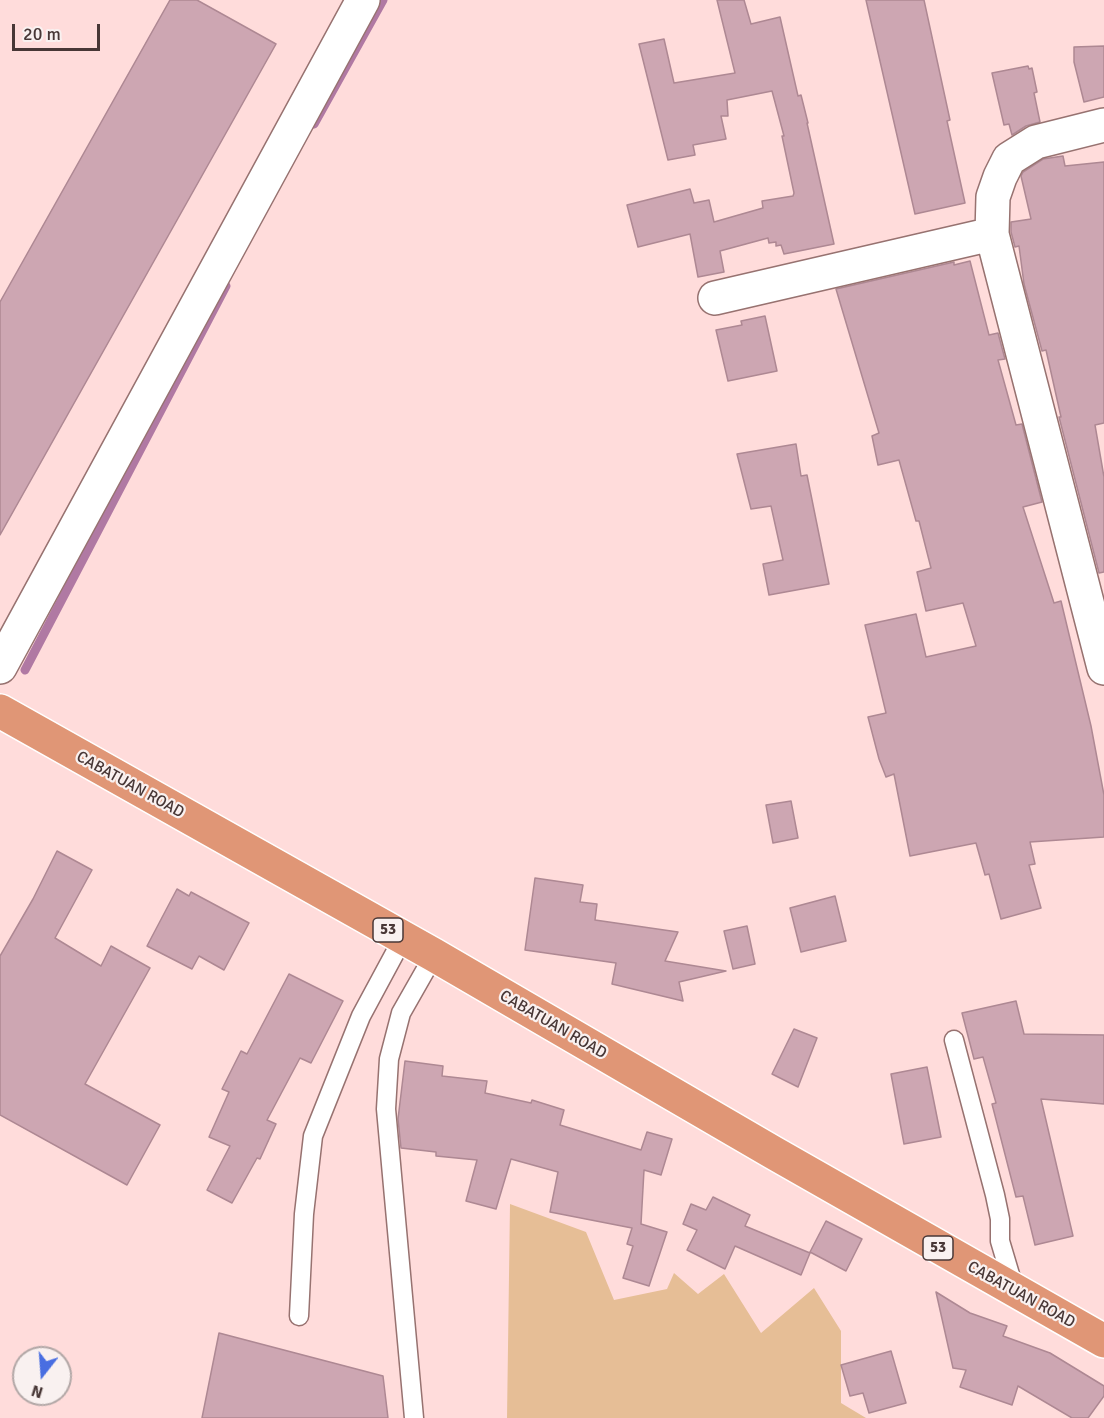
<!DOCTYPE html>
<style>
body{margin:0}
#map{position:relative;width:1104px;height:1418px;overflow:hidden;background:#ffdcdb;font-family:Signika,sans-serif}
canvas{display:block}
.north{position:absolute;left:12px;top:1346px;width:60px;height:60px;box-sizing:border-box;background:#f9f1f0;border:2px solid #b2a7a6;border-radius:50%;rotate:197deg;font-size:16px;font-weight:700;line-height:24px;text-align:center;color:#483736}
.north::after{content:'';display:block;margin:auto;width:21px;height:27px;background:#496ee1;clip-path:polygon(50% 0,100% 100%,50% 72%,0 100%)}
.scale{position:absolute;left:12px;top:24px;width:88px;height:27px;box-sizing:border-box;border:3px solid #483736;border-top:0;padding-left:8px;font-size:18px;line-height:21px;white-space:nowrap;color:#483736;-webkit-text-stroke:4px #f9f1f0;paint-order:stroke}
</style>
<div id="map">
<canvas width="1104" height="1418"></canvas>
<div class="north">N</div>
<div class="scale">20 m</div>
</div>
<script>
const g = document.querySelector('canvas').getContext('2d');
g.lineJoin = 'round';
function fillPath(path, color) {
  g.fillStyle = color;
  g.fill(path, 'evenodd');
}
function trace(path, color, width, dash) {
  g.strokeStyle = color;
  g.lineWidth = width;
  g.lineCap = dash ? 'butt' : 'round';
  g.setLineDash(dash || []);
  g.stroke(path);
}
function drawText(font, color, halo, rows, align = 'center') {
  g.font = font + ' Signika,sans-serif';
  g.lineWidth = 4.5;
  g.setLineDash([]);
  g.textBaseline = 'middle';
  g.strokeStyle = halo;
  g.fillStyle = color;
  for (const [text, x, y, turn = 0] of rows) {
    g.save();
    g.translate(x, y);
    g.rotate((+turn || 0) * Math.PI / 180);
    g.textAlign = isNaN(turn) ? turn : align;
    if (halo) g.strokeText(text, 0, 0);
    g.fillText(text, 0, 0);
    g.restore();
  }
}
fillPath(new Path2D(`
 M 510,1204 L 586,1232 L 614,1300 L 667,1289 L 674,1273 L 698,1294 L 724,1274 L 761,1333 L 814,1288 L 841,1331 L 841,1403 L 866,1418 L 507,1418 Z`), '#e6be96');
trace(new Path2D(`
 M 314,124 L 383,0
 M 25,670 L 226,286`), '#b079a3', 9);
const building = new Path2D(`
 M 170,0 L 197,0 L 276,44 L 0,535 L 0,302 Z
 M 717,0 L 744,0 L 751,24 L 780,17 L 798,96 L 801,95 L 808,123 L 807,123 L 834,244 L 784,254 L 781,245 L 776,246 L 776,242 L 769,243 L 768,238 L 720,251 L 724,272 L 698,277 L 690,234 L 638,247 L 627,205 L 690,189 L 694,203 L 709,200 L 714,222 L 763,208 L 762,201 L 793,196 L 794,193 L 782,136 L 784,136 L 772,91 L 727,100 L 728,116 L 721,116 L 726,139 L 693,145 L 695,155 L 668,160 L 639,44 L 664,39 L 674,83 L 735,73 Z
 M 866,0 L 924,0 L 950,120 L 947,121 L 965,203 L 915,214 Z
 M 1104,46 L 1104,97 L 1084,102 L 1074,62 L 1074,47 Z
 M 1028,66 L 1029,69 L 1032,68 L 1037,92 L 1034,93 L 1040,122 L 1026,126 L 1012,135 L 1009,124 L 1004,125 L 992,73 Z
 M 1063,156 L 1065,166 L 1104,162 L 1104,423 L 1095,425 L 1104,477 L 1104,572 L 1099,573 L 1059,417 L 1061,417 L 1046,350 L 1042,351 L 1024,284 L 1019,246 L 1015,247 L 1011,232 L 1011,222 L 1031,219 L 1021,176 L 1023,172 L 1043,159 Z
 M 970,261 L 989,335 L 998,333 L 1005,359 L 998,360 L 1016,425 L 1022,424 L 1042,502 L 1023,507 L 1054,603 L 1061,601 L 1091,726 L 1104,795 L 1104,837 L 1030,842 L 1035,864 L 1029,865 L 1041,908 L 1001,919 L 989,874 L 985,875 L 976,843 L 910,856 L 894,774 L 886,777 L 879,759 L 868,717 L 886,713 L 865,625 L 916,614 L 926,657 L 976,646 L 963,603 L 926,611 L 917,572 L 931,568 L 919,521 L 916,521 L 899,460 L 878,465 L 872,436 L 879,433 L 836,289 L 954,262 L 954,265 Z
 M 765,316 L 777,371 L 728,381 L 716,330 L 742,325 L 741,321 Z
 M 796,444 L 801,476 L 807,475 L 829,584 L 769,595 L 763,564 L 783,560 L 771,506 L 751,509 L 737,454 Z
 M 791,801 L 798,838 L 773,843 L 766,805 Z
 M 57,851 L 92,870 L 55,938 L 101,966 L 111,946 L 150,968 L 85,1084 L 160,1125 L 127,1185 L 0,1115 L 0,956 L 33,899 Z
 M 535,878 L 583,885 L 580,902 L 597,904 L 595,920 L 678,932 L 665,961 L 726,971 L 679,982 L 683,1001 L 612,984 L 616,963 L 525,950 Z
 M 177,889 L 189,896 L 191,892 L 249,923 L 224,970 L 199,956 L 192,969 L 147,946 Z
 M 835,896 L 846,941 L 801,952 L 790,908 Z
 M 747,926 L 755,964 L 733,969 L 724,931 Z
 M 289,974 L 343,1001 L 311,1063 L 300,1058 L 267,1120 L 276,1124 L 260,1159 L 257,1158 L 232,1203 L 207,1190 L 230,1146 L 209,1137 L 229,1092 L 222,1089 L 241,1051 L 247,1054 Z
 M 1016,1001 L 1024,1034 L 1104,1035 L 1104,1104 L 1041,1099 L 1073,1236 L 1035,1245 L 1023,1196 L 1016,1197 L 992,1104 L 996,1103 L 983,1057 L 974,1059 L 962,1013 Z
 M 794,1029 L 817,1038 L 798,1087 L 772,1074 Z
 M 405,1061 L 443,1066 L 442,1076 L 487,1081 L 485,1093 L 531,1103 L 532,1100 L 564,1110 L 560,1125 L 641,1150 L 647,1132 L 672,1139 L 661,1175 L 644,1170 L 641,1224 L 667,1232 L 649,1286 L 623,1278 L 633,1246 L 627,1244 L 632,1228 L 550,1212 L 558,1172 L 511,1159 L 496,1209 L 466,1201 L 477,1160 L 436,1156 L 436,1152 L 401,1148 L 398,1119 Z
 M 927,1067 L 941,1137 L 904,1144 L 891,1074 Z
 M 713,1197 L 750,1215 L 745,1226 L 810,1253 L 801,1275 L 735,1246 L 725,1269 L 687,1250 L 697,1230 L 683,1224 L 691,1204 L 706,1210 Z
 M 826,1221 L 862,1239 L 846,1271 L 810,1252 Z
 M 936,1292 L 970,1313 L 1007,1326 L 1003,1336 L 1050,1353 L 1104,1386 L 1104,1396 L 1088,1418 L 1072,1418 L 1018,1386 L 1012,1405 L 960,1387 L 966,1370 L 953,1368 Z
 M 219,1333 L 383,1376 L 388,1418 L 202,1418 Z
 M 891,1351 L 906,1403 L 869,1413 L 863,1393 L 850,1396 L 841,1365 Z`);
fillPath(building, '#cda6b2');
trace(building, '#ae8893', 1.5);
const service = new Path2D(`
 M 954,1040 L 995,1195 L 1000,1219 L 1000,1241 L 1014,1288
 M 299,1316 L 304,1214 L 313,1136 L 361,1016 L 403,938
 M 414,1418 L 386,1109 L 389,1059 L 401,1013 L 434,955`);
const minor = new Path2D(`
 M 1104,125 L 1036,142 L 1009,159 L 1000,177 L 993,197 L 992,234 L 1104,668
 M 715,298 L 992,234
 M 0,667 L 363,0`);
const trunk = new Path2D(`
 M 0,711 L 434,955 L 774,1153 L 1104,1341`);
trace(service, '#977270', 21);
trace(minor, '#977270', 36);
trace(trunk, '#fff', 36);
trace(service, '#fff', 18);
trace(minor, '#fff', 33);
trace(trunk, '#e09676', 33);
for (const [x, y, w] of [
 [388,930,30],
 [938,1248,30]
]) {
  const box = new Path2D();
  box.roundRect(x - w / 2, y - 12, w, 24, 4.5);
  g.fillStyle = '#f9f1f0';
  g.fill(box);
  trace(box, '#483736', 1.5);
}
drawText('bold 15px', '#483736', null, [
 ["53",388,930],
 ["53",938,1248]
]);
drawText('16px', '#483736', '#f9f1f0', [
 ["CABATUAN ROAD",130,785,29],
 ["CABATUAN ROAD",553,1025,30],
 ["CABATUAN ROAD",1021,1295,29]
]);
</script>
